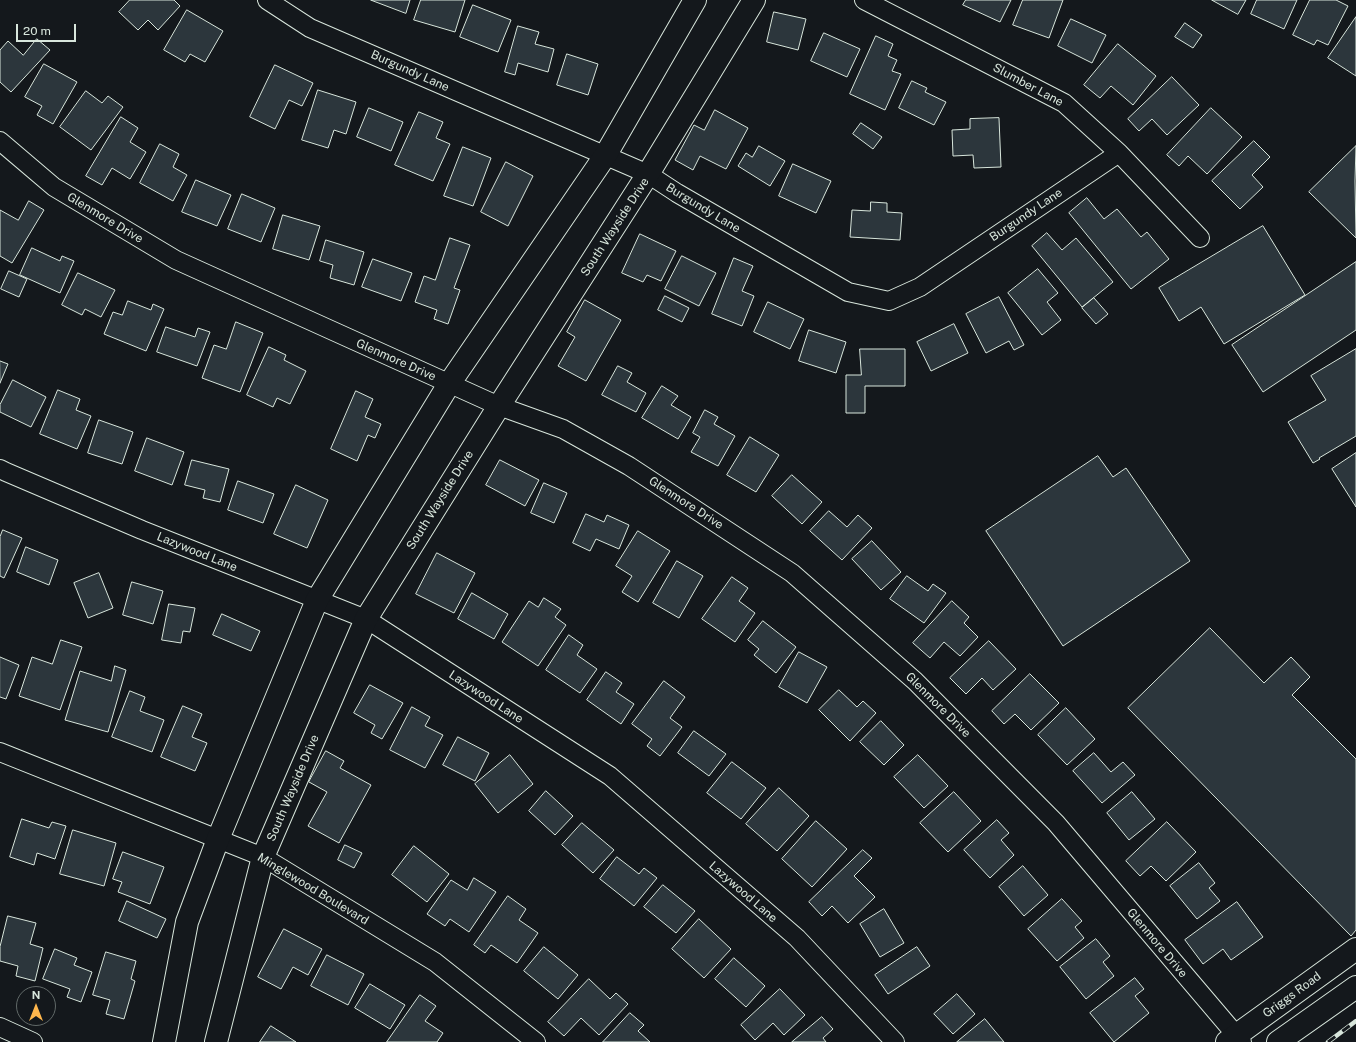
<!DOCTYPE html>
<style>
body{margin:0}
#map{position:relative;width:1356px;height:1042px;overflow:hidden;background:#14181c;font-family:"Public Sans",sans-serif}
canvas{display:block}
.north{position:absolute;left:16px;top:986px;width:40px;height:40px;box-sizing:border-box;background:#14181c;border:1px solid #626a69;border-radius:50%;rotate:0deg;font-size:11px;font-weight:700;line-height:16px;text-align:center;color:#d8e6dc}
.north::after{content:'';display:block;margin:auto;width:14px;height:18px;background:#ffb74d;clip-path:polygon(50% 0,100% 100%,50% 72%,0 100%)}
.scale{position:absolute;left:16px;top:24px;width:60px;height:18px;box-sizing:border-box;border:2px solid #d8e6dc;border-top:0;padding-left:5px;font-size:12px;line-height:14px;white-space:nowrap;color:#d8e6dc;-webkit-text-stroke:3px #14181c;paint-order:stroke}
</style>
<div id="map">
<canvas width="1356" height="1042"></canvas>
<div class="north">N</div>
<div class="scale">20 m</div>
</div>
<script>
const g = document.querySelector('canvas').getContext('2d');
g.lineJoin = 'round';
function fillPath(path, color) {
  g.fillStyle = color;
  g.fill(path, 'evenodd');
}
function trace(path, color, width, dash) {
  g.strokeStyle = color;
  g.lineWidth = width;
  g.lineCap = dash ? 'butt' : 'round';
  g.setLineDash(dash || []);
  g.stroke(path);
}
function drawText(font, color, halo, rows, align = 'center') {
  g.font = font + ' "Public Sans",sans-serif';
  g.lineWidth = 3;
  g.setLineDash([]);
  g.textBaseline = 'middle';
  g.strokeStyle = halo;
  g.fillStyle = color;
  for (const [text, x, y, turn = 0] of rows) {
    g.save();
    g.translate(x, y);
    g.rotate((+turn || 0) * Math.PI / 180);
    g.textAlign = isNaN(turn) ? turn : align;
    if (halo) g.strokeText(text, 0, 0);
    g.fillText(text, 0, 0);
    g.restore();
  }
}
const building = new Path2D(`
 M 130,0 L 174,0 L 180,6 L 158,30 L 148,20 L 138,30 L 119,12 Z
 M 371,0 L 410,0 L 406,13 Z
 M 421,0 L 465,0 L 455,32 L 414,20 Z
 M 966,0 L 1011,0 L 1000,22 L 963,5 Z
 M 1023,0 L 1063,0 L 1049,38 L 1013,25 Z
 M 1212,0 L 1246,0 L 1238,14 Z
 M 1257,0 L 1297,0 L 1284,29 L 1251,14 Z
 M 1310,0 L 1336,0 L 1348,6 L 1328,45 L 1317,40 L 1314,45 L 1293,35 Z
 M 473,5 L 511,20 L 498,52 L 460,37 Z
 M 187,10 L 223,31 L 205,62 L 190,54 L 185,62 L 164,50 Z
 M 774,12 L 806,19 L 798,50 L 767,42 Z
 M 1356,17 L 1356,76 L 1328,58 Z
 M 1071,19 L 1106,35 L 1092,63 L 1058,46 Z
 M 1185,23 L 1202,35 L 1193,48 L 1175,37 Z
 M 518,26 L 539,32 L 535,44 L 554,49 L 548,72 L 518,63 L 515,75 L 505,72 Z
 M 824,33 L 860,49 L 847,77 L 811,61 Z
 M 876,36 L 893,44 L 888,56 L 897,60 L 892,71 L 901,74 L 885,110 L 850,94 Z
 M 37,39 L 50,50 L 11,92 L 0,82 L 0,50 L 8,41 L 23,55 Z
 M 1118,44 L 1156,76 L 1133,105 L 1111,86 L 1100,98 L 1084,85 Z
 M 567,54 L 598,64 L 588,95 L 557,85 Z
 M 44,64 L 77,82 L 53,124 L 37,115 L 42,106 L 25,97 Z
 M 275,65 L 313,83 L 302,106 L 289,100 L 275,129 L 250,117 Z
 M 1172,77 L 1199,105 L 1167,135 L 1152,119 L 1139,131 L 1128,119 Z
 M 912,81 L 927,88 L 925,92 L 946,102 L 934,125 L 899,108 Z
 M 318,90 L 356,102 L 346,134 L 334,130 L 328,148 L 302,140 Z
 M 86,91 L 102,103 L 108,96 L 123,107 L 91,150 L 60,127 Z
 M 369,108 L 403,122 L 391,151 L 357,137 Z
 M 1211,108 L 1242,137 L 1207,174 L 1188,156 L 1179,166 L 1167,155 Z
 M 715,110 L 748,128 L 726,169 L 700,156 L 693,170 L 675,160 L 694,125 L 704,130 Z
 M 419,112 L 443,122 L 436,138 L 450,144 L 433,181 L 395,165 Z
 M 121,117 L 138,128 L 130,142 L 146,152 L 130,179 L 112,168 L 102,185 L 86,176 Z
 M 999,118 L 1001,167 L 974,168 L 973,155 L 953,156 L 952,130 L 970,129 L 970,119 Z
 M 861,123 L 882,137 L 873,149 L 853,134 Z
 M 1254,141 L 1270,157 L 1252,175 L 1263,187 L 1240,209 L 1212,181 Z
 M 160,144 L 179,154 L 173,167 L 187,175 L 173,201 L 140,183 Z
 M 759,146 L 785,161 L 770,186 L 738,166 L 746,153 L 752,157 Z
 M 1356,146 L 1355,181 L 1356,238 L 1309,192 Z
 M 463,147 L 491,158 L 473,206 L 444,196 Z
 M 506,162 L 533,176 L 508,226 L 481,212 Z
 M 793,164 L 831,181 L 816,213 L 779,196 Z
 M 196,180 L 231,195 L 217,226 L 182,212 Z
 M 242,194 L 275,208 L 261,242 L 228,229 Z
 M 1087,198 L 1104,219 L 1117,209 L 1141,237 L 1147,232 L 1169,259 L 1131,289 L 1069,213 Z
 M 29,201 L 44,210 L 12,263 L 0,256 L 0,210 L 18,220 Z
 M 871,202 L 887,203 L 887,212 L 902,213 L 900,240 L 850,237 L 852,210 L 870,211 Z
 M 283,215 L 320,226 L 309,260 L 273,249 Z
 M 1263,226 L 1305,295 L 1224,344 L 1201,307 L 1179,321 L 1159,288 Z
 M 1047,233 L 1062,250 L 1076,238 L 1113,282 L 1082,307 L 1032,246 Z
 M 640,234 L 676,251 L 661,281 L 647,275 L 643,282 L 622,273 Z
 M 450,238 L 470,245 L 454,288 L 460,290 L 448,324 L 434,319 L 437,310 L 415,302 L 424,276 L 435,280 Z
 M 326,240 L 364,252 L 354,285 L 330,278 L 333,265 L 320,261 Z
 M 32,248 L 60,261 L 62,256 L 74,261 L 60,293 L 20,275 Z
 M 682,256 L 716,273 L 699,306 L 665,289 Z
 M 734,258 L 753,266 L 742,291 L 754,296 L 742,326 L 712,314 Z
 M 373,259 L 412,273 L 401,301 L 362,287 Z
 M 1356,262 L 1356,330 L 1263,392 L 1232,345 Z
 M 1038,269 L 1058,293 L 1047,302 L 1061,320 L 1042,335 L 1008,293 Z
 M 9,271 L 27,279 L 19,297 L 1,289 Z
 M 78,273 L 115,290 L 101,317 L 85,309 L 82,315 L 62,305 Z
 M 665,296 L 689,308 L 682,322 L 658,310 Z
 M 999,297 L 1024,345 L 1014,350 L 1009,341 L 986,353 L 966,314 Z
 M 1094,298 L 1108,314 L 1096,324 L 1082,308 Z
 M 585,300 L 621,320 L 586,381 L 558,366 L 575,337 L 567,332 Z
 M 128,301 L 151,310 L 153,304 L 164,309 L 146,351 L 104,334 L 113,312 L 122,315 Z
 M 768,302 L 804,319 L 790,349 L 754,332 Z
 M 236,322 L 263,333 L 240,392 L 202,378 L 214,345 L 226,349 Z
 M 954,324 L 968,353 L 931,371 L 917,342 Z
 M 166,327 L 195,337 L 198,328 L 210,332 L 197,366 L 157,352 Z
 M 809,330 L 846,342 L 836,373 L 799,361 Z
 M 269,347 L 286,355 L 284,360 L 306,371 L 290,404 L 277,398 L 273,407 L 247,395 Z
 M 860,349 L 905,349 L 905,386 L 865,386 L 865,413 L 846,413 L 846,375 L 861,375 Z
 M 1356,349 L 1356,436 L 1319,458 L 1320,459 L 1313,463 L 1288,422 L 1326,400 L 1311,376 Z
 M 0,361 L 8,364 L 0,383 Z
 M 618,366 L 632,373 L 627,382 L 646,393 L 636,412 L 602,395 Z
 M 13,380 L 46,397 L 31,427 L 0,412 L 0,405 Z
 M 662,386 L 678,396 L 671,405 L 691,417 L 678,439 L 642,418 Z
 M 58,390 L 80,399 L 76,410 L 91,416 L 77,449 L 40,434 Z
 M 356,391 L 373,399 L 365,417 L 381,424 L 375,438 L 368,435 L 357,461 L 331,449 Z
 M 705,410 L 718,417 L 714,424 L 735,436 L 718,466 L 691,452 L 700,437 L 693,433 Z
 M 99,420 L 133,432 L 122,464 L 88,453 Z
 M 750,437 L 779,455 L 756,492 L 727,475 Z
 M 147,438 L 184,452 L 172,485 L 135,471 Z
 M 1356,453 L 1356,507 L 1332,469 Z
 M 1098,456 L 1113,477 L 1126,468 L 1190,561 L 1063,646 L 986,531 Z
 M 192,460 L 229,469 L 220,502 L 203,498 L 205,490 L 185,485 Z
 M 500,460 L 539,480 L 525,506 L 486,485 Z
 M 792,475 L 822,502 L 802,524 L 772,496 Z
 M 238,481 L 274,494 L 263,523 L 228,510 Z
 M 544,483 L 567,493 L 554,523 L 531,513 Z
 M 296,485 L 328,500 L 307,548 L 274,534 Z
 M 829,511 L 847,527 L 858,515 L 872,528 L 842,560 L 810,531 Z
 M 586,514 L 604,522 L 607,515 L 629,525 L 619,549 L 596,539 L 590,551 L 573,543 Z
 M 3,530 L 22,538 L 4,578 L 0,576 L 0,537 Z
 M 638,531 L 670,551 L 638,602 L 622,592 L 632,576 L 616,566 Z
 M 872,541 L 901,572 L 881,590 L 852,559 Z
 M 26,547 L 58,560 L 49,585 L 17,572 Z
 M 437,553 L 475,573 L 454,613 L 416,594 Z
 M 677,561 L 703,576 L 679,618 L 653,603 Z
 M 99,573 L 113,608 L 88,618 L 74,583 Z
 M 907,576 L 928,591 L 933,584 L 946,593 L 924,623 L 890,599 Z
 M 732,577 L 748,588 L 739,601 L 755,613 L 735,642 L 702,619 Z
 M 132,582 L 163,591 L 153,624 L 123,615 Z
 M 472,593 L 508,614 L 494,639 L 458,619 Z
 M 544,598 L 561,609 L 555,617 L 566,625 L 538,666 L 502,642 L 529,601 L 538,607 Z
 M 952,601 L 969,617 L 964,623 L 978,637 L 960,656 L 944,642 L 930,658 L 913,643 Z
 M 169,604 L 195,608 L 190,632 L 183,631 L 181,643 L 162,640 Z
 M 222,614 L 260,631 L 251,651 L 213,635 Z
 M 763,621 L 796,647 L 776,673 L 754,655 L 759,649 L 748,640 Z
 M 1210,628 L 1264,683 L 1291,657 L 1310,677 L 1292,695 L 1356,759 L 1356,930 L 1351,936 L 1128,708 Z
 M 569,635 L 583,645 L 577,655 L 597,669 L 580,693 L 546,670 Z
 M 61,640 L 82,647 L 60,710 L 19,696 L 32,657 L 52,664 Z
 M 989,641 L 1016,669 L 993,690 L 982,678 L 966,694 L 950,678 Z
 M 799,652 L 827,667 L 807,703 L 779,687 Z
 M 0,657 L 19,665 L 6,699 L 0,697 Z
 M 115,666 L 126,670 L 108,732 L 65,720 L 80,671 L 111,681 Z
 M 606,672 L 622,683 L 616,692 L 634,704 L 621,724 L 587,700 Z
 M 1030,674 L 1059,703 L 1031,730 L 1015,714 L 1004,724 L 992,711 Z
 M 664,681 L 685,697 L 670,718 L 682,727 L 660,756 L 647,746 L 652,739 L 632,724 Z
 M 370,685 L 403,703 L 382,739 L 371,733 L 375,725 L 354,713 Z
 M 839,690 L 857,707 L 863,701 L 876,713 L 850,741 L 819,710 Z
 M 130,691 L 145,697 L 140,711 L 164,720 L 152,752 L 112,737 Z
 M 183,706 L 202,714 L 192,737 L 207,743 L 195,771 L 161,757 Z
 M 412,707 L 430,717 L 425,726 L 443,735 L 425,768 L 390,750 Z
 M 1066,708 L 1095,739 L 1067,765 L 1038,735 Z
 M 881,721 L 904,745 L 884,765 L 860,742 Z
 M 694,731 L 726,754 L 709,776 L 678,753 Z
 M 458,737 L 489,753 L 475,781 L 443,765 Z
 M 326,751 L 344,761 L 340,768 L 371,785 L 339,843 L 308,826 L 327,792 L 309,782 Z
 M 1094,753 L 1111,772 L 1123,762 L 1135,775 L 1102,803 L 1073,771 Z
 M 510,755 L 533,784 L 498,813 L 475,784 Z
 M 918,755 L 948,786 L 924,808 L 894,777 Z
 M 732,762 L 766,788 L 741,819 L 707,793 Z
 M 779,788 L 809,816 L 777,851 L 746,824 Z
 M 546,791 L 573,816 L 555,835 L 529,811 Z
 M 954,792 L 981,821 L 948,852 L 920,823 Z
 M 1132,792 L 1155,819 L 1129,840 L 1107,813 Z
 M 22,819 L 49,828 L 52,822 L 66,826 L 55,859 L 37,853 L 34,865 L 10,857 Z
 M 997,820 L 1009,833 L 1001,840 L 1014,855 L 990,878 L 964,850 Z
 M 816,821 L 847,849 L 812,887 L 782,859 Z
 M 1167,822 L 1196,852 L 1166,881 L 1151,866 L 1140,876 L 1126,861 Z
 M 582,823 L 614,850 L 593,873 L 562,845 Z
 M 73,830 L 116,843 L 104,886 L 60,874 Z
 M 345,845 L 362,853 L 354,868 L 338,860 Z
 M 414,846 L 449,874 L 427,902 L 392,875 Z
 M 863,850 L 872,858 L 854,876 L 875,897 L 848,923 L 832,906 L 822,916 L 809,902 Z
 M 123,852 L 164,867 L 150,904 L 118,892 L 122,882 L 113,879 Z
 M 617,857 L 639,874 L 644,868 L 657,878 L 634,906 L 600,879 Z
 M 1199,863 L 1215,883 L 1209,888 L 1220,901 L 1197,919 L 1170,886 Z
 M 1023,866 L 1048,895 L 1024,916 L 999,887 Z
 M 474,878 L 496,892 L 469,932 L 450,919 L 445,926 L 427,914 L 451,880 L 467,890 Z
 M 663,885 L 695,911 L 676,933 L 644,907 Z
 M 508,896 L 526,909 L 519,920 L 538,933 L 517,963 L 491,945 L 485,953 L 474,945 Z
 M 1062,899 L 1082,921 L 1075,927 L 1084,938 L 1057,961 L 1028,929 Z
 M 127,901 L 166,919 L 157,938 L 119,921 Z
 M 1237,902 L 1263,937 L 1231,960 L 1223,949 L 1203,964 L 1185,940 Z
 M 884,909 L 904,943 L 880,957 L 860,924 Z
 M 8,916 L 36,923 L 30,944 L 43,948 L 35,981 L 16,976 L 18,966 L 0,961 L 0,947 Z
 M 699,919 L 731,949 L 704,978 L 672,949 Z
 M 284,929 L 322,949 L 308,975 L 293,967 L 281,989 L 258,977 Z
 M 1096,939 L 1110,956 L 1103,962 L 1114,976 L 1086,999 L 1060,967 Z
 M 544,947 L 578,975 L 558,999 L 524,971 Z
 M 917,947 L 930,966 L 888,994 L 875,975 Z
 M 55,949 L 77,958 L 74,965 L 92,972 L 81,1002 L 67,997 L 70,989 L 43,979 Z
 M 106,952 L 136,961 L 131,979 L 135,981 L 124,1019 L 106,1014 L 110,1000 L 93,995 Z
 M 327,955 L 364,974 L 348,1005 L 311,986 Z
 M 734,958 L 765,986 L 746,1007 L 715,979 Z
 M 1135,978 L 1144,989 L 1135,996 L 1149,1013 L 1114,1042 L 1090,1013 Z
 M 589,979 L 610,999 L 616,993 L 628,1004 L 599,1035 L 581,1018 L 564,1036 L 548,1022 Z
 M 370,984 L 405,1005 L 390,1029 L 355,1008 Z
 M 780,989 L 805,1015 L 784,1035 L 773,1023 L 755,1040 L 741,1025 Z
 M 957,994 L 975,1014 L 953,1034 L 934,1014 Z
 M 420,995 L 436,1006 L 425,1021 L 443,1033 L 437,1042 L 387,1042 Z
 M 630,1013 L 644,1025 L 638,1031 L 650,1042 L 603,1042 Z
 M 822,1017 L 833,1029 L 823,1038 L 826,1042 L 792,1042 Z
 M 985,1019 L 1004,1042 L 957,1042 Z
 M 271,1026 L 296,1042 L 260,1042 Z`);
fillPath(building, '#2c363c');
trace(building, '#d8e6dc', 1);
const minor = new Path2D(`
 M 267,0 L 310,28 L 648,174 L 677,193 L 848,292 L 889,301 L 920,287 L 1119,153
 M 864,0 L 1064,103 L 1119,153 L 1200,238
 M 0,141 L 54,187 L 176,260 L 499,406 L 563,429 L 629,466 L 792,573 L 915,681 L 1056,823 L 1242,1042
 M 0,469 L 6,472 L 142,530 L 366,619 L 610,776 L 797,938 L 895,1042
 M 0,752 L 263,857 L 435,962 L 536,1042
 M 0,1027 L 33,1042`);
const secondary = new Path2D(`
 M 164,1042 L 187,922 L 218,839 L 317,600 L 449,384 L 605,156 L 695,0
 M 216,1042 L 263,857 L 366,619 L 499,406 L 648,174 L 754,0
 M 1227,1042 L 1356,949
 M 1278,1042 L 1356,987`);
trace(minor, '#d8e6dc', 20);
trace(secondary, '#d8e6dc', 24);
trace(minor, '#14181c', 18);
trace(secondary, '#14181c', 22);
const rail = new Path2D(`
 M 1328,1042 L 1356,1021`);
trace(rail, '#d8e6dc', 4.5);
trace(rail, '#14181c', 3, [9]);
drawText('12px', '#d8e6dc', '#14181c', [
 ["Burgundy Lane",410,71,24],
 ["Slumber Lane",1028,85,28],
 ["Burgundy Lane",703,208,31],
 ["Burgundy Lane",1026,215,-34],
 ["Glenmore Drive",105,218,31],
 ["South Wayside Drive",615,227,-57],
 ["Glenmore Drive",396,360,24],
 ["South Wayside Drive",440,500,-58],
 ["Glenmore Drive",686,503,33],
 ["Lazywood Lane",197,552,22],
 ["Lazywood Lane",486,697,33],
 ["Glenmore Drive",938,705,45],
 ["South Wayside Drive",293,788,-67],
 ["Minglewood Boulevard",313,889,31],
 ["Lazywood Lane",743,892,41],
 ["Glenmore Drive",1157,943,50],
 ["Griggs Road",1292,995,-36]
]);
</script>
